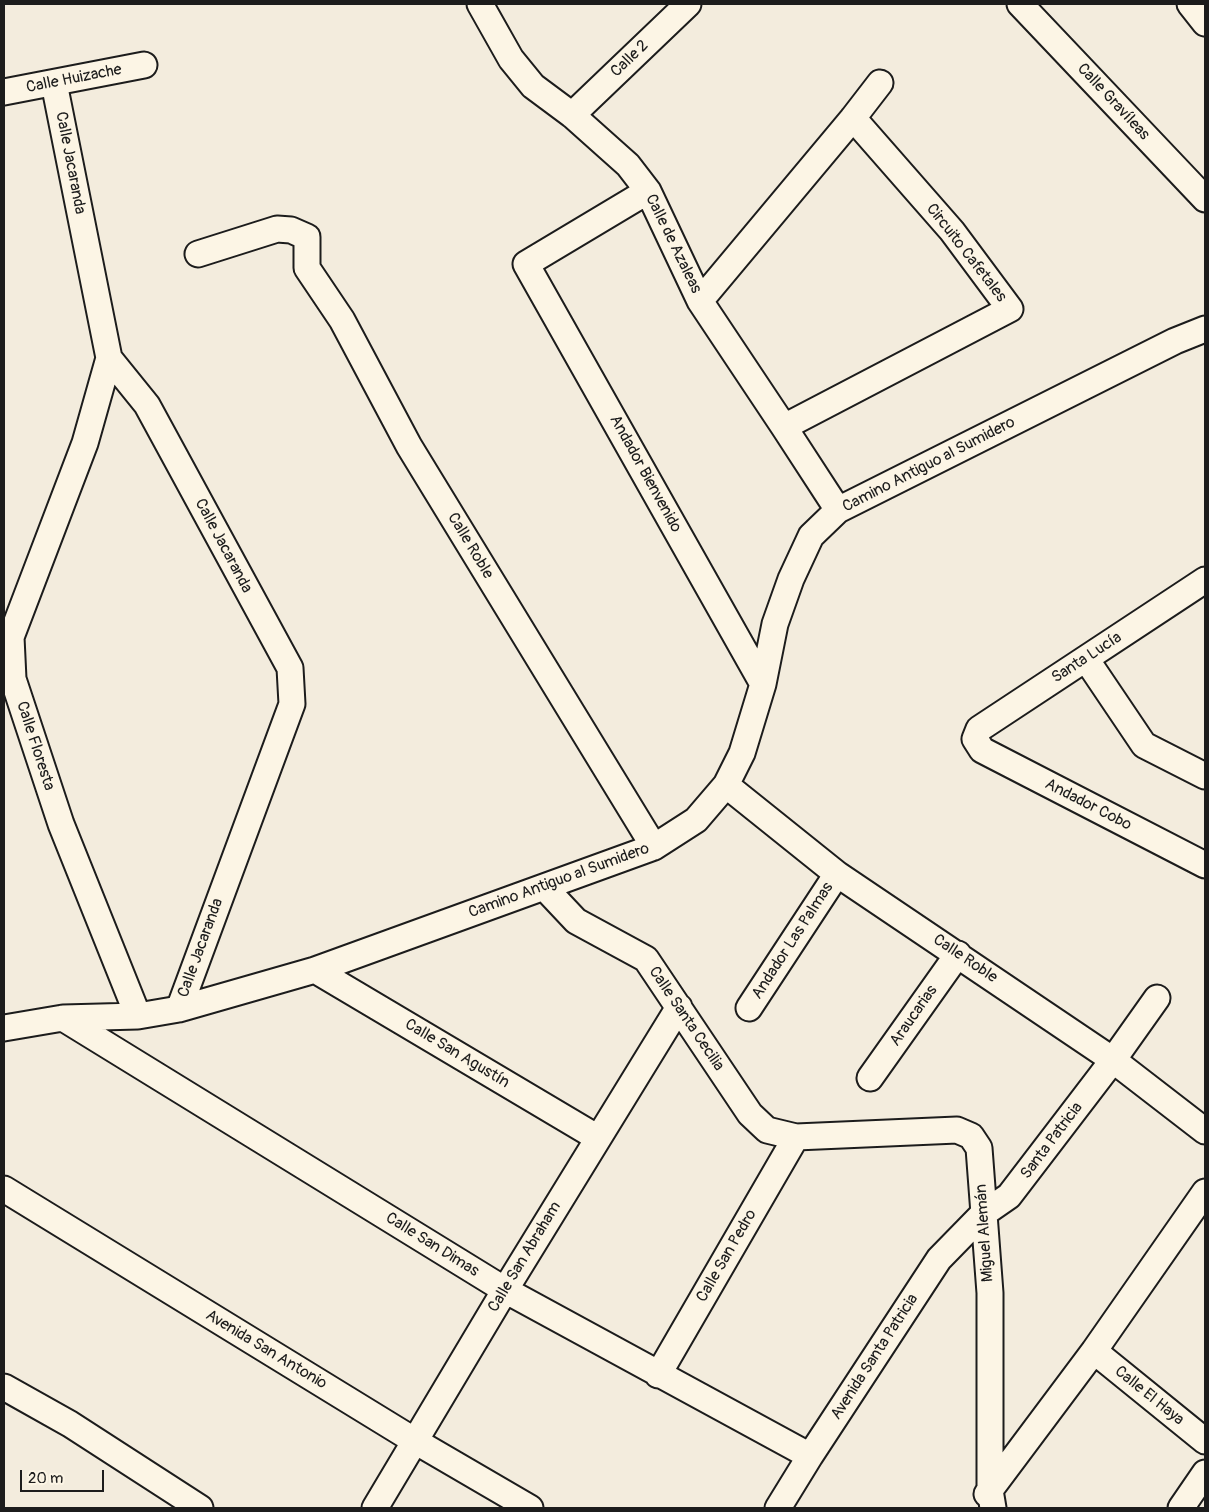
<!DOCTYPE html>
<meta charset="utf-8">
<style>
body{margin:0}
#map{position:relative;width:1209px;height:1512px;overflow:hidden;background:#f3ecdd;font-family:Pangolin,sans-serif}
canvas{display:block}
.frame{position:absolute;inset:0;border:5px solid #1c1c1c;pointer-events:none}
.scale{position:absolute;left:20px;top:1470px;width:84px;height:22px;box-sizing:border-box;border:2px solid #1c1c1c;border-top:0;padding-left:6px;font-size:15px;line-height:18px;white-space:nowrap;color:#1c1c1c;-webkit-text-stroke:4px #fcf5e5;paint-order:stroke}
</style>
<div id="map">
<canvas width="1209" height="1512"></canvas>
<div class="frame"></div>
<div class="scale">20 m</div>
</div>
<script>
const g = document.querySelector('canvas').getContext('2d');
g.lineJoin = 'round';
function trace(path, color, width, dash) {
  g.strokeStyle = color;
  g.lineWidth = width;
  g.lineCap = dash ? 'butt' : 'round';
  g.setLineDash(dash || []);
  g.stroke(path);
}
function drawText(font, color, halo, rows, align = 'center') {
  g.font = font + ' Pangolin,sans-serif';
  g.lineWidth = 5;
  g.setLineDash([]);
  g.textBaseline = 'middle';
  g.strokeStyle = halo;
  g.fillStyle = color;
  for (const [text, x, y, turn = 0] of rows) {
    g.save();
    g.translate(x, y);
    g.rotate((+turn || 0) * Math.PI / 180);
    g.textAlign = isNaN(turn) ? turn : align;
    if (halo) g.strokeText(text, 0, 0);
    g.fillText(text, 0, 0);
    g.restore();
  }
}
const street = new Path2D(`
 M 480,4 L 511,59 L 533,86 L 572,115 L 628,165 L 648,191 L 700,301 L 784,427 L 838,510
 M 1020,4 L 1205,199
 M 1190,4 L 1205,23
 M 54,83 L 109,358 L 147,405 L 290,668 L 292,704 L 179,1009
 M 4,92 L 144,65
 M 572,115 L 688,4
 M 648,191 L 526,264 L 763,684
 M 198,254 L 277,229 L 291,230 L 307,237 L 307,268 L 342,320 L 409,446 L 654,847
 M 700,301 L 853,118 L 880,83
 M 109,358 L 85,443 L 11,637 L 13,679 L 61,824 L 138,1016
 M 784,427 L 1010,309 L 952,231 L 853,118
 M 1205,580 L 979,729 L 975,739 L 982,750 L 1205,865
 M 1086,659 L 1144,745 L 1205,776
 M 726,785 L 837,874 L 1113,1060 L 1205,1131
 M 544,887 L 576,921 L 646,959 L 750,1114 L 767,1130 L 796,1137 L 957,1130 L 971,1136 L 979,1148 L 990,1293 L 990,1490 L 993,1508
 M 315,970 L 598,1138
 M 749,1008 L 837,874
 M 63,1018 L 505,1290 L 810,1456
 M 4,1028 L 63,1018 L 138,1016 L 179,1009 L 315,970 L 654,847 L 696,820 L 726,785 L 742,753 L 763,684 L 775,624 L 791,579 L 811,536 L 838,510 L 1175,341 L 1205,329
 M 870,1078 L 958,954
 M 4,1189 L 415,1441 L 530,1508
 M 1094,1351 L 1205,1441
 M 658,1375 L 796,1137
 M 4,1387 L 70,1424 L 200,1508
 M 987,1494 L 1094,1351 L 1205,1192
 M 375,1508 L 505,1290 L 679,1007
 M 778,1508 L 810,1456 L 939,1259 L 983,1214 L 1009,1196 L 1113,1060 L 1157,998
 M 1181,1508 L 1205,1473`);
trace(street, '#1c1c1c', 29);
trace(street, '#fcf5e5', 25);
drawText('16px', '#1c1c1c', '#fcf5e5', [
 ["Calle 2",630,59,-44],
 ["Calle Huizache",74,79,-11],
 ["Calle Gravíleas",1113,102,47],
 ["Calle Jacaranda",70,163,79],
 ["Calle de Azaleas",673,244,64],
 ["Circuito Cafetales",966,253,52],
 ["Camino Antiguo al Sumidero",929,465,-27],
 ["Andador Bienvenido",645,474,61],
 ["Calle Jacaranda",223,546,62],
 ["Calle Roble",470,546,59],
 ["Santa Lucía",1087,658,-33],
 ["Calle Floresta",35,746,72],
 ["Andador Cobo",1088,805,27],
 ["Camino Antiguo al Sumidero",559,881,-20],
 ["Andador Las Palmas",793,941,-57],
 ["Calle Jacaranda",201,948,-70],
 ["Calle Roble",965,959,34],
 ["Araucarias",914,1016,-55],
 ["Calle Santa Cecilia",686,1019,56],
 ["Calle San Agustín",457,1054,31],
 ["Santa Patricia",1052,1141,-53],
 ["Miguel Alemán",985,1233,-94],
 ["Calle San Dimas",432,1245,32],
 ["Calle San Pedro",727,1256,-60],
 ["Calle San Abraham",525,1257,-59],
 ["Avenida San Antonio",266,1350,31],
 ["Avenida Santa Patricia",875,1357,-57],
 ["Calle El Haya",1149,1396,39]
]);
</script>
